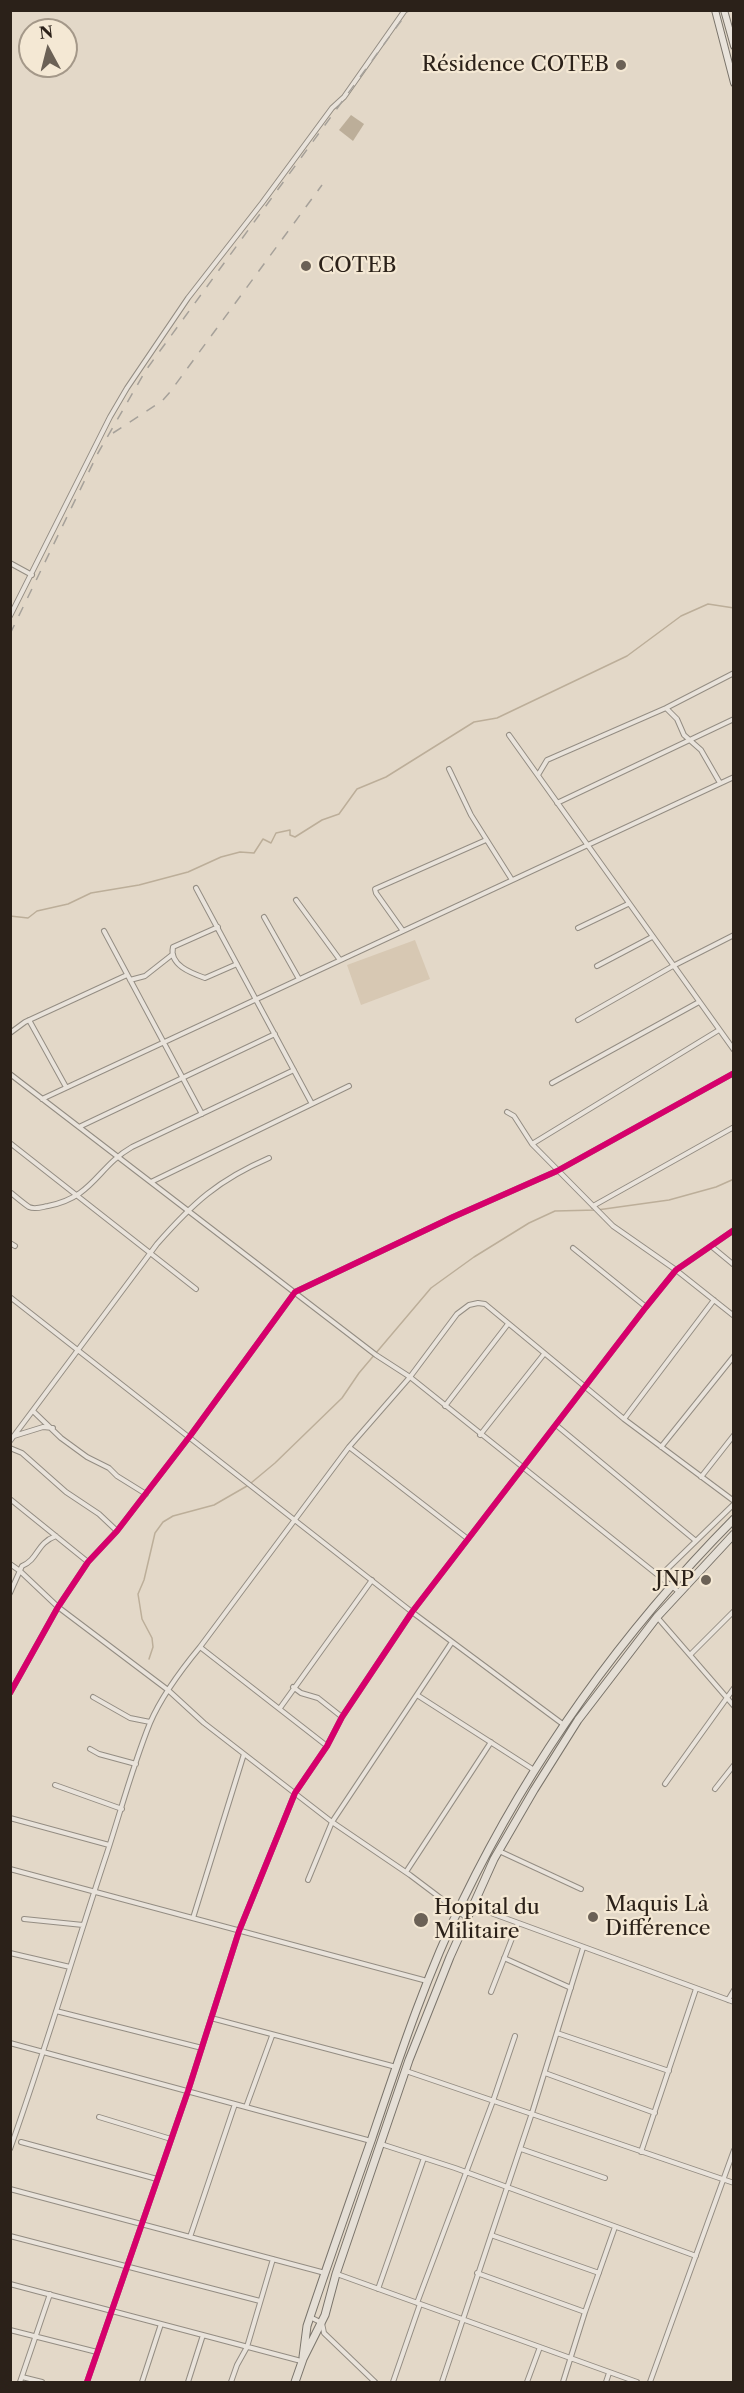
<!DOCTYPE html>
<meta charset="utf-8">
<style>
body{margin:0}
#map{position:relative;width:744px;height:2393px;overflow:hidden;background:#e3d8c8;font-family:"Libre Caslon Text",serif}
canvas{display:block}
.frame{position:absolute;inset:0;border:12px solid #2b2119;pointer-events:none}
.north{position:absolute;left:18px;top:18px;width:60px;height:60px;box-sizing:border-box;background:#f4e8d4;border:2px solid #a49889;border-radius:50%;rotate:353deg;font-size:16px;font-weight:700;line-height:24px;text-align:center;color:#2b2119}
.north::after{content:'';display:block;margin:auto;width:21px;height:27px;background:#6b6156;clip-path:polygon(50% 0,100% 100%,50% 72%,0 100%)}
</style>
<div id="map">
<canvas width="744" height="2393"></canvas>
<div class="frame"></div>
<div class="north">N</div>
</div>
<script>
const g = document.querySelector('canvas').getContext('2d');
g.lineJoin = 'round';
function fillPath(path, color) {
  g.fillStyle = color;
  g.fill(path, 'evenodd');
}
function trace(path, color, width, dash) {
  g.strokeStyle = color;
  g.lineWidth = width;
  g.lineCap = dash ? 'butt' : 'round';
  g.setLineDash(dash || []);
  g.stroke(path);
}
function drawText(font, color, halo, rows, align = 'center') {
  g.font = font + ' "Libre Caslon Text",serif';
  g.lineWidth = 4.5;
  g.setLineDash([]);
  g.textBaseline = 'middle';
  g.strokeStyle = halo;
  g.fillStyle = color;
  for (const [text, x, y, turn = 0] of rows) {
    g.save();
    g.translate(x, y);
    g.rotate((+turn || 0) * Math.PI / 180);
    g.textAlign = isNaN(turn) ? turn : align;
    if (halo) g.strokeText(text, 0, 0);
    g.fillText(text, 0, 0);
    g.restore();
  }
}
fillPath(new Path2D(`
 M 415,940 L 430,979 L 361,1005 L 347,965 Z`), '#d7c8b3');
fillPath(new Path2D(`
 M 351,115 L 364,124 L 353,141 L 339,130 Z`), '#bcae99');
trace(new Path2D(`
 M 10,916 L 28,918 L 37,911 L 68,904 L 91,893 L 139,885 L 188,872 L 221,857 L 240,852 L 254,853 L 263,839 L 271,843 L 276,833 L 290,830 L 290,835 L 295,837 L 322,820 L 339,814 L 357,789 L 386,777 L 474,722 L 497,718 L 627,656 L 681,616 L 708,604 L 734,608
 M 251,1483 L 275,1463 L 342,1398 L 359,1373 L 431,1288 L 474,1257 L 529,1223 L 555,1211 L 597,1210 L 669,1200 L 716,1187 L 734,1179
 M 149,1659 L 153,1647 L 152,1638 L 142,1619 L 138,1594 L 144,1580 L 155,1533 L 163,1522 L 173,1516 L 214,1505 L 247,1486`), '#bcae99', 1.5);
const street = new Path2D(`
 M 10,563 L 32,575
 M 10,616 L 110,417 L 127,388 L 188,298 L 262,203 L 332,108 L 344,97 L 405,10
 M 666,708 L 677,719 L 684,735 L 701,750 L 720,783
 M 509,735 L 734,1050
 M 449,769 L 471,815 L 512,880
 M 538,775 L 547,760 L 666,708 L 734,673
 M 557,803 L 734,719
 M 196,888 L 312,1104
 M 296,900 L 340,960
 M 264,917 L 299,979
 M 218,927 L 173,947 C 169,965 191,973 205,978 L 237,964
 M 578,928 L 628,904
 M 104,931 L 202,1114
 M 403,931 L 376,893 L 375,889 L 486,840
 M 597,966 L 652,937
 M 130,980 L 145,976 L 173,954
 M 29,1020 L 66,1087
 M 578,1020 L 673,966 L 734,935
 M 10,1033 L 25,1022 L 127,975
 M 10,1074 L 376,1355 L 410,1377 L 679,1592
 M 552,1083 L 699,1002
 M 42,1099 L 734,777
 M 507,1112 L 514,1116 L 532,1144 L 613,1226 L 676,1270 L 734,1316
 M 79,1127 L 275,1034
 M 10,1143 L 196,1289
 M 532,1144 L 719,1030
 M 151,1182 L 349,1086
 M 10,1192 C 16,1197 23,1203 29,1207 C 35,1210 42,1207 48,1206 C 94,1197 97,1167 132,1147 L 294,1070
 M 593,1206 L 734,1127
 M 10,1243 L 15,1246
 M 711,1246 L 734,1265
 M 573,1248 L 646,1307
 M 10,1297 L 412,1612 L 564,1725
 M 445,1406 L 508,1324
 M 33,1411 L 61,1438 L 87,1457 L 109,1468 L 117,1476 L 146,1494
 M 624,1419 L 714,1300
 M 556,1425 L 696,1541
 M 480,1435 L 544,1354
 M 14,1436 L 43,1427 L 53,1428
 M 10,1441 L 157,1244 C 193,1203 218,1180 269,1158
 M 349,1447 L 468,1539
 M 661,1447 L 734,1356
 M 10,1448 L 22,1453 L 66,1492 L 99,1514 L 117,1531
 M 701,1477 L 734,1435
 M 10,1499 L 88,1562
 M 10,1564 L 20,1571 L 58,1607 L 168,1690 L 204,1723 L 332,1822 L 410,1875 L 467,1918
 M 660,1576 L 734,1504
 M 10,1593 L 22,1566 C 39,1559 36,1543 56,1536
 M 657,1617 L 734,1706
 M 200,1647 L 349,1447 L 410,1377 L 457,1314 L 469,1305 L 478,1303 L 485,1304 L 624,1419 L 734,1501
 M 690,1655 L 734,1611
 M 293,1687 L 301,1693 L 318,1698 L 342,1717
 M 10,1693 L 58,1607 L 88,1562 L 117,1531 L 190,1436 L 295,1292 L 453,1217 L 557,1171 L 734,1073
 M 417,1695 L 534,1770
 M 93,1697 L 130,1718 L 150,1722
 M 280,1708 L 372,1580
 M 90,1749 L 99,1754 L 136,1764
 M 665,1784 L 734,1688
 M 55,1785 L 122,1809
 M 715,1789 L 734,1765
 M 10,1818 L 109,1845
 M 499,1851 L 581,1889
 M 10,1869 L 427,1981
 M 406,1872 L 491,1742
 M 308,1880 L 332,1822 L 452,1642
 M 463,1901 L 472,1906 L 734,2002
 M 193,1918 L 244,1754
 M 24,1919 L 83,1925
 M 10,1953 L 70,1967
 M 504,1958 L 571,1988
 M 491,1992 L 518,1923
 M 728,2000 L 734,1990
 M 56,2011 L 202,2048
 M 211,2018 L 396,2067
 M 557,2033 L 669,2071
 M 10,2043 L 371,2141
 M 406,2071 L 734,2183
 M 545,2073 L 655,2113
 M 246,2107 L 272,2036
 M 99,2117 L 171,2139
 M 21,2142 L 157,2179
 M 381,2144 L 455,2168 L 696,2256
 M 10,2149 C 45,2051 74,1952 107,1853 C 121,1810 133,1765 150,1723 C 162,1695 181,1670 200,1647 L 327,1746
 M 521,2149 L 605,2178
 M 641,2152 L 696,1989
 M 10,2189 L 325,2273
 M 491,2235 L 599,2273
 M 10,2236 L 260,2301
 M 190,2237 L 235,2104
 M 477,2273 L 585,2312
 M 337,2274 L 637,2382
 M 10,2284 L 301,2361
 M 378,2289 L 424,2158
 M 417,2303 L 493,2101 L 515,2036
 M 310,2317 L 322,2323 L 324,2333 L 375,2382
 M 10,2330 L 97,2352
 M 22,2377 L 42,2382
 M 20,2382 L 50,2294
 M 87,2382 L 188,2091 L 239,1931 L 295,1793 L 327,1746 L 342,1717 L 412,1612 L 646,1307 L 676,1270 L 734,1230
 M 142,2382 L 161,2324
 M 188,2382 L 203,2335
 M 231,2382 L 237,2365 L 247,2347 L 273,2259
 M 393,2382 L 420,2304
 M 442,2382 L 532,2113 L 583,1948
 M 527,2382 L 540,2347
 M 563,2382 L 585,2312 L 615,2227
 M 606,2382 L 609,2373
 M 650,2382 L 734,2150`);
const secondary = new Path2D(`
 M 715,10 L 734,83
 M 724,10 L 734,46`);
const primary = new Path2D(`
 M 303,2357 L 307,2326 C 328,2263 350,2201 372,2138 C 399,2058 426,1976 463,1900 C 532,1758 623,1631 734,1519
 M 295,2382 L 303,2359 L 325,2315 L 336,2274 L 409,2060 L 450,1957 L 494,1859 L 534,1790 L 578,1720 L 657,1617 L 734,1534`);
trace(street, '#948d83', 6);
trace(secondary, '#7a746b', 8);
trace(primary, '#7a746b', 9);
trace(street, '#e9e3db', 4);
trace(secondary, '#e9e3db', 6);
trace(primary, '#e5dfd6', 7);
trace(new Path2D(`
 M 113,433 L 162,401 L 170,392 L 322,185
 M 10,634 L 98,453 L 146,370 L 409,10`), '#a6a19a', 1.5, [10, 10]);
trace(new Path2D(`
 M 10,1693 L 58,1607 L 88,1562 L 117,1531 L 190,1436 L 295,1292 L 453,1217 L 557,1171 L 734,1073
 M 87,2382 L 188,2091 L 239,1931 L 295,1793 L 327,1746 L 342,1717 L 412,1612 L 646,1307 L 676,1270 L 734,1230`), '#d6006c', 6);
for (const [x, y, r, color] of [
 [621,65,6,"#6b6156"],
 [306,266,6,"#6b6156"],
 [706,1580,6,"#6b6156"],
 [593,1917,6,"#6b6156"],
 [421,1920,8,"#6b6156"]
]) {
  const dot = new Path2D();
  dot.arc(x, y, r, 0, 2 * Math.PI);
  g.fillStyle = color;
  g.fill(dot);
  trace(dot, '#f4e8d4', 2);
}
drawText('21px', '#2b2119', '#f4e8d4', [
 ["Résidence COTEB",609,65,"right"],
 ["COTEB",318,266],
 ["JNP",694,1580,"right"],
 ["Maquis Là",605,1905],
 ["Différence",605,1929],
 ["Hopital du",434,1908],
 ["Militaire",434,1932]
], 'left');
</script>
